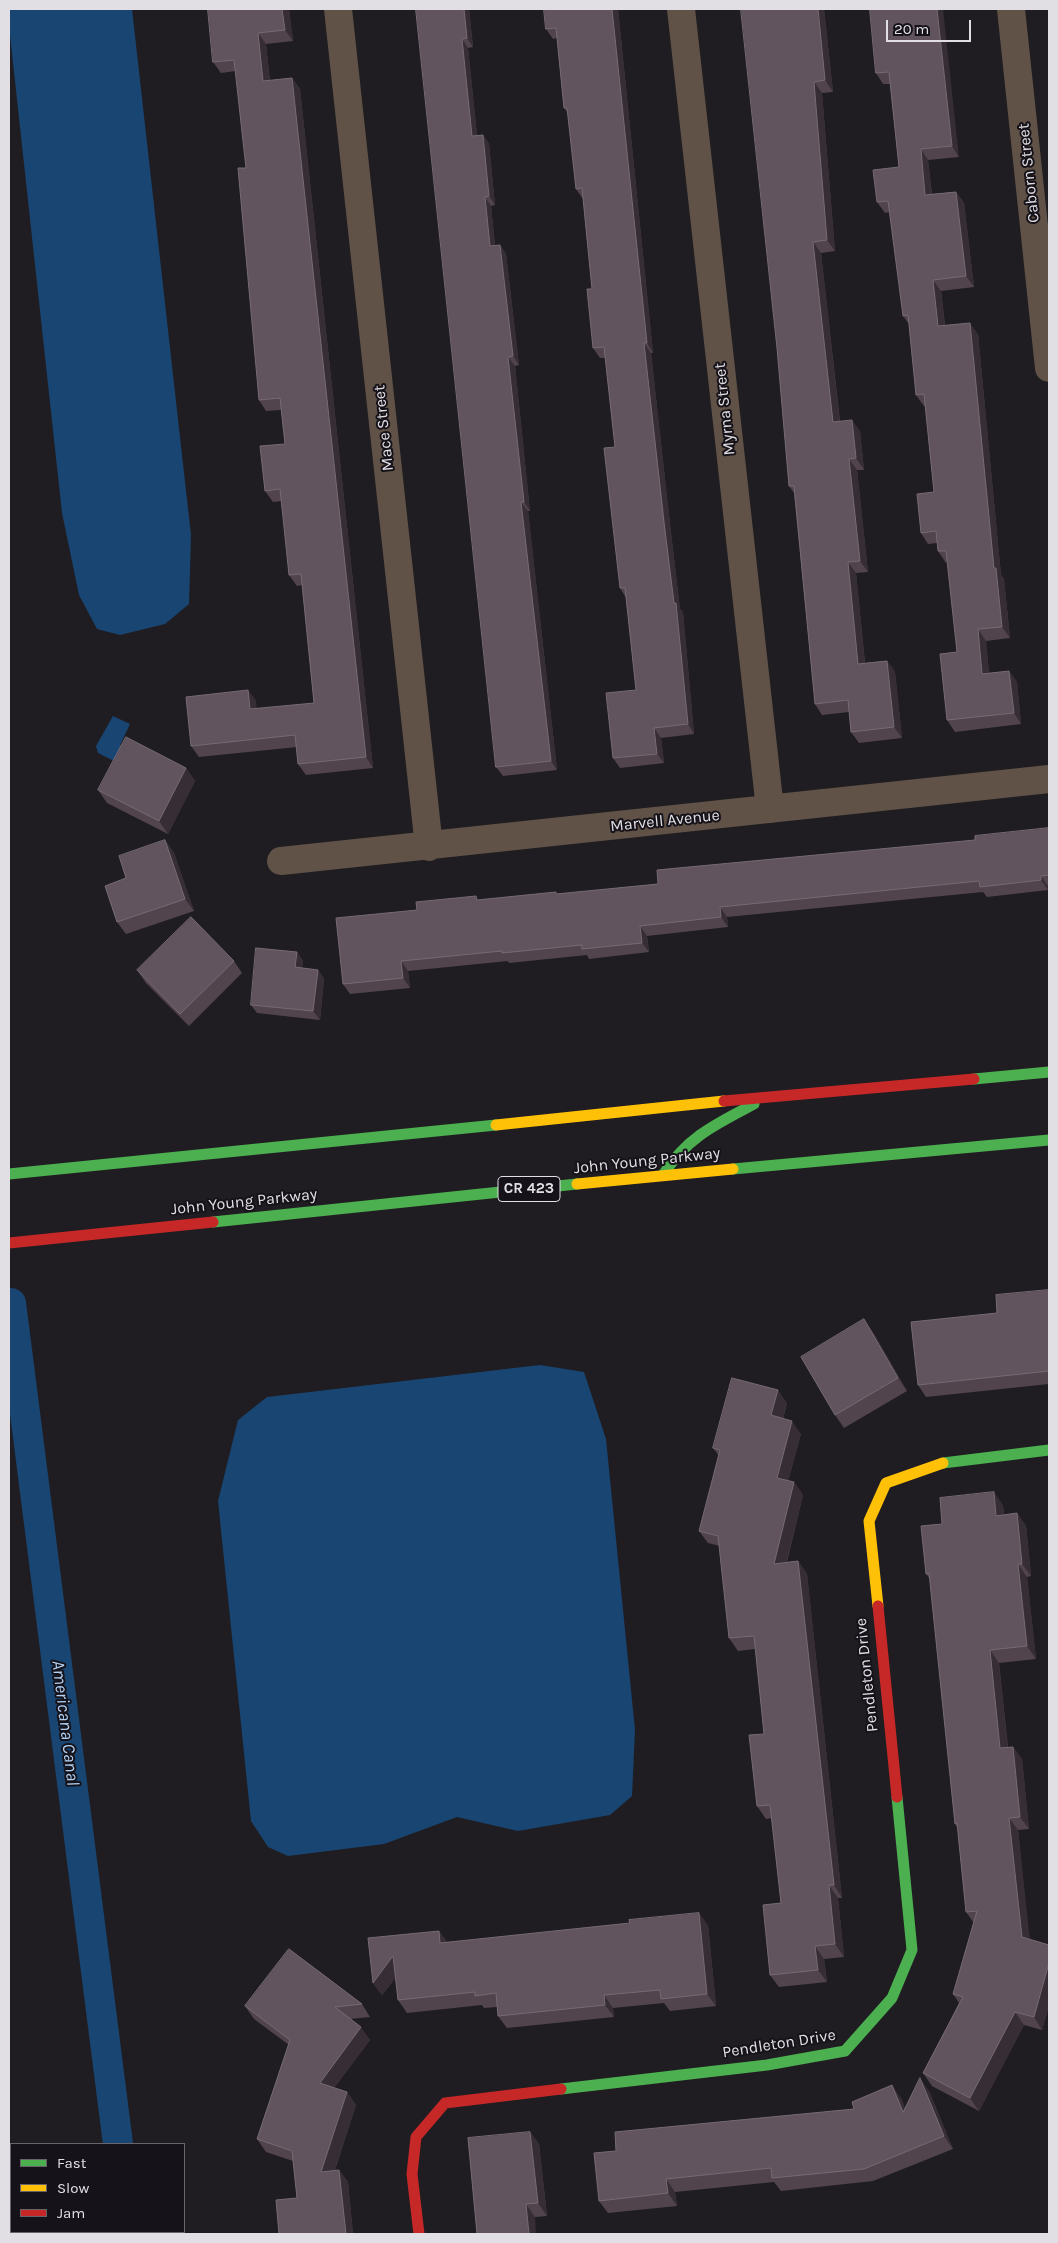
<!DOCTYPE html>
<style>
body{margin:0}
#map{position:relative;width:1058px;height:2243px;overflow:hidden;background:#1f1d21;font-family:Karla,sans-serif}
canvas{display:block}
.frame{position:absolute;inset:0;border:10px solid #e2dfe4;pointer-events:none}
.legend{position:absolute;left:10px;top:2143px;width:175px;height:90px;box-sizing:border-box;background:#161219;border:1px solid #68646a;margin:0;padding:6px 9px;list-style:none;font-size:15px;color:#e2dfe4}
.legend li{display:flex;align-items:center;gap:10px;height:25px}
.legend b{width:25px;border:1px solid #68646a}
.scale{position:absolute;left:886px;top:20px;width:85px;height:22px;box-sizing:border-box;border:2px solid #e2dfe4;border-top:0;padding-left:6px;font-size:15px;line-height:18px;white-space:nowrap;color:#e2dfe4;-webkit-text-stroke:4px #161219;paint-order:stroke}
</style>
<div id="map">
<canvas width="1058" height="2243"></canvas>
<div class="frame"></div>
<ul class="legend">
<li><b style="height:6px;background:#4caf50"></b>Fast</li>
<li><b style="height:6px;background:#ffc107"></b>Slow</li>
<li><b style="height:6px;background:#c62828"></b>Jam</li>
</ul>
<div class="scale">20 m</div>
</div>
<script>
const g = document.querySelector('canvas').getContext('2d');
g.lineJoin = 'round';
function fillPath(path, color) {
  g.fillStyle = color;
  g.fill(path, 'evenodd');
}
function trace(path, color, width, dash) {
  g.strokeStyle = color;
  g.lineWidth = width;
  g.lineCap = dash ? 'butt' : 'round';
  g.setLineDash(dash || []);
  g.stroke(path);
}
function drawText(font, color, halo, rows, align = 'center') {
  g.font = font + ' Karla,sans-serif';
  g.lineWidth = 4;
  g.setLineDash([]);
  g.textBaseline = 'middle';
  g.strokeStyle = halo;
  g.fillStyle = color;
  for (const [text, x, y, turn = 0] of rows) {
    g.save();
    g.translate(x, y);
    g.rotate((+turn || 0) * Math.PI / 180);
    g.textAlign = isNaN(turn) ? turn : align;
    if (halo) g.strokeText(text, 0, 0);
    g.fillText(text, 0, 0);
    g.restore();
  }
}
fillPath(new Path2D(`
 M 9,9 L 132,9 L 191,535 L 189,604 L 165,624 L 120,635 L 97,629 L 79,595 L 62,513 L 9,26 Z
 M 113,716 L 130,724 L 120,745 L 123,751 L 114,761 L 98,753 L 96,746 Z
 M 540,1365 L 584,1372 L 606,1439 L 635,1730 L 632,1796 L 610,1815 L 518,1831 L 457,1817 L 384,1844 L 288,1856 L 268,1847 L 251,1821 L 218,1501 L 238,1420 L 267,1397 Z`), '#194572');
trace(new Path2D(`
 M 11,1303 L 118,2144
 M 129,2232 L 130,2234`), '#194572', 30);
trace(new Path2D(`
 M 338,9 L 429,847
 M 681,9 L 770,809
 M 1011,9 L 1049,368
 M 281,861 L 1049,779`), '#605246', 28);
trace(new Path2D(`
 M 974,1079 L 1049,1072
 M 733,1169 L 1049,1140
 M 9,1174 L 496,1125
 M 663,1175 C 687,1137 716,1124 754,1104
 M 213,1222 L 577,1184
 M 943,1463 L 1049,1450
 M 561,2089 L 767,2065 L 845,2051 L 892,1998 L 912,1950 L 897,1797`), '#4caf50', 11);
trace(new Path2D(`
 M 496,1125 L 724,1101
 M 577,1184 L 733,1169
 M 878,1606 L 869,1521 L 886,1483 L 943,1463`), '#ffc107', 11);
trace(new Path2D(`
 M 724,1101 L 974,1079
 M 9,1243 L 213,1222
 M 878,1606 L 897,1797
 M 419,2234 L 412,2174 L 416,2137 L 445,2103 L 561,2089`), '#c62828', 11);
fillPath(new Path2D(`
 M 289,9 L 293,41 L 266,44 L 270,81 L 292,78 L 300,89 L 373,768 L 306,775 L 298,764 L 297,747 L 199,757 L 191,746 L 248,690 L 256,701 L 256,709 L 314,703 L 302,585 L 297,586 L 289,575 L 282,501 L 273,502 L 265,491 L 285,444 L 281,410 L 266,411 L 259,400 L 246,168 L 236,71 L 221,73 L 213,62 Z
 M 416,9 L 469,9 L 473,47 L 468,48 L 477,135 L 483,135 L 489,144 L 495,205 L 491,206 L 495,246 L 500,245 L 506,254 L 519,365 L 515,366 L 530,511 L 528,511 L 557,770 L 503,776 L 496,767 Z
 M 618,9 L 653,353 L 651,353 L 671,533 L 680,609 L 683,612 L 694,734 L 661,738 L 664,763 L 620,768 L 613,758 L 636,690 L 626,598 L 620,588 L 615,447 L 605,358 L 600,358 L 593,348 L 592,289 L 583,199 L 576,189 L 568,113 L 564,108 L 557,38 L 553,39 L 546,29 Z
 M 824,9 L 833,92 L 822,93 L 835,251 L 821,253 L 840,421 L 860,431 L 864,470 L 857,470 L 868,572 L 856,573 L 865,663 L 887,661 L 895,672 L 902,738 L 859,743 L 851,732 L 849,712 L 822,715 L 815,704 L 794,493 L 789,486 L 777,348 Z
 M 870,9 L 959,157 L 928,160 L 932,194 L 956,192 L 964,203 L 974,287 L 941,291 L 945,325 L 978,334 L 1001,575 L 1004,579 L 1010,638 L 986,641 L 989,673 L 1009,671 L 1017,682 L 1021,724 L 955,732 L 947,720 L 957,652 L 947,562 L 946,563 L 938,551 L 937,543 L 928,544 L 921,533 L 934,492 L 925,406 L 924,406 L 916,395 L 909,324 L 903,316 L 890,212 L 885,213 L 877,202 L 899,167 L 890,84 L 883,84 L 876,73 Z
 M 186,768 L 195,781 L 168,834 L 107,803 L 98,790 Z
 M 1049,828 L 1049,886 L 1048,886 L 1048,890 L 987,897 L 983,892 L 727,917 L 728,927 L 647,936 L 649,952 L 589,959 L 587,955 L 509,963 L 508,961 L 408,971 L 410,988 L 350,994 L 343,984 L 417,910 L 479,900 L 558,894 L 658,884 L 975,840 Z
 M 165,840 L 174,853 L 194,911 L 126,934 L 117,922 L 126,878 Z
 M 297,952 L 303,961 L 302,968 L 318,970 L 324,979 L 320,1020 L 257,1013 L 251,1005 Z
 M 234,961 L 242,973 L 189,1026 L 146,983 L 137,970 Z
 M 1049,1290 L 1049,1384 L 926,1397 L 918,1385 L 997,1313 Z
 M 873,1332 L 907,1391 L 844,1428 L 835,1415 Z
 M 787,1403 L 783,1419 L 801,1434 L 788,1481 L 794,1482 L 803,1495 L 787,1562 L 798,1561 L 807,1574 L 842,1898 L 838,1898 L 844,1957 L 824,1959 L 827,1982 L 779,1987 L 770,1975 L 781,1903 L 772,1818 L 766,1819 L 757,1806 L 764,1734 L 755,1649 L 738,1651 L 729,1638 L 720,1546 L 708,1543 L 699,1531 L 719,1456 L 713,1448 Z
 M 1003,1505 L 1004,1515 L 1017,1513 L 1026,1526 L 1031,1576 L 1027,1577 L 1036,1659 L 999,1663 L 1008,1747 L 1013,1747 L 1022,1759 L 1029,1829 L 1018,1830 L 1029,1939 L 1049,1945 L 1049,2006 L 1042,2030 L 1024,2025 L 979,2111 L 932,2086 L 923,2073 L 959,2003 L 953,1994 L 974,1923 L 966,1912 L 958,1828 L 955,1824 L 930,1579 L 926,1574 L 942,1524 Z
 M 708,1925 L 716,2006 L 670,2011 L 664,2003 L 613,2008 L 614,2017 L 507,2028 L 498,2016 L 497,2007 L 484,2008 L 482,2005 L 407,2013 L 398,2000 L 396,1977 L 382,1995 L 373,1983 L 439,1931 L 447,1942 Z
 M 362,2004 L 370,2017 L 350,2019 L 370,2040 L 334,2088 L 347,2092 L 356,2105 L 335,2170 L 339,2170 L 348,2182 L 353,2234 L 279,2234 L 297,2198 L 293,2161 L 266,2152 L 257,2139 L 289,2045 L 254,2019 L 245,2006 Z
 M 929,2091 L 953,2149 L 873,2181 L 781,2191 L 774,2182 L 675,2192 L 677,2206 L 608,2213 L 599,2201 L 616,2151 L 854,2109 L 901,2098 L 905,2108 Z
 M 530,2132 L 539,2144 L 547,2216 L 535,2217 L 477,2234 Z`), '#52444d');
fillPath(new Path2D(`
 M 282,9 L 289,9 L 293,41 L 285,30 Z
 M 464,9 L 469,9 L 473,47 L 467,38 Z
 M 612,9 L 618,9 L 653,353 L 647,343 Z
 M 818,9 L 824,9 L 833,92 L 825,80 Z
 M 937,9 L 943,9 L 959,157 L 952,146 Z
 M 258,33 L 266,44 L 271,92 L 263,81 Z
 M 462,39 L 468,48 L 478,145 L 472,136 Z
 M 292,78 L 300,89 L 373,768 L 366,757 Z
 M 814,82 L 822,93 L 835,251 L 827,240 Z
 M 483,135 L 489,144 L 495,205 L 489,196 Z
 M 921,149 L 928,160 L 933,206 L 925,195 Z
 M 956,192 L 964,203 L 974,287 L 966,276 Z
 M 485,197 L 491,206 L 496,255 L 490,246 Z
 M 813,242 L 821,253 L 841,433 L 833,422 Z
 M 500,245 L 506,254 L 519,365 L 513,356 Z
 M 933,280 L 941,291 L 946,337 L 938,326 Z
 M 970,323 L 978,334 L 1001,575 L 1004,579 L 1010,638 L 1002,627 L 994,568 Z
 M 644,343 L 651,353 L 671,533 L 680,609 L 683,612 L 694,734 L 688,724 Z
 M 508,357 L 515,366 L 530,511 L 524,502 Z
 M 852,420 L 860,431 L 864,470 L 856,458 Z
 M 849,459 L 857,470 L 868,572 L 860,561 Z
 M 521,502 L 528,511 L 557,770 L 551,761 Z
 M 848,562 L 856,573 L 866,675 L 858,664 Z
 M 978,629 L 986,641 L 990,685 L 982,674 Z
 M 887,661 L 895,672 L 902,738 L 894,727 Z
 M 1009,671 L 1017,682 L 1021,724 L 1014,713 Z
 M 248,690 L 256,701 L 258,720 L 250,709 Z
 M 654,728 L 661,738 L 664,763 L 657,754 Z
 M 186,768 L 195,781 L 168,834 L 159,821 Z
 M 165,840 L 174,853 L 194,911 L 185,899 Z
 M 1041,876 L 1048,886 L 1048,890 L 1041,880 Z
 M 720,907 L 727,917 L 728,927 L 721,917 Z
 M 640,926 L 647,936 L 649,952 L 642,943 Z
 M 297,952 L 303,961 L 301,976 L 295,967 Z
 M 401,961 L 408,971 L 410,988 L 403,978 Z
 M 318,970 L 324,979 L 320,1020 L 313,1011 Z
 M 864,1319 L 873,1332 L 907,1391 L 898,1378 Z
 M 778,1390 L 787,1403 L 780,1428 L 771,1415 Z
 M 792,1421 L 801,1434 L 786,1490 L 777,1478 Z
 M 794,1482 L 803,1495 L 783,1576 L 774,1564 Z
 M 994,1492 L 1003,1505 L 1005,1528 L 996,1516 Z
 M 1017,1513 L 1026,1526 L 1031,1576 L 1022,1564 Z
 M 798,1561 L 807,1574 L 842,1898 L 834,1885 Z
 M 1018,1564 L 1027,1577 L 1036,1659 L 1027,1646 Z
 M 990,1650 L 999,1663 L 1009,1761 L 1000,1748 Z
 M 1013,1747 L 1022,1759 L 1029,1829 L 1020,1817 Z
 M 1009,1818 L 1018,1830 L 1031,1949 L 1022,1937 Z
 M 829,1885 L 838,1898 L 844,1957 L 835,1944 Z
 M 699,1913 L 708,1925 L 716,2006 L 707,1994 Z
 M 439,1931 L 448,1944 L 440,1943 Z
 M 815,1946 L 824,1959 L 827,1982 L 818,1970 Z
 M 393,1956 L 402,1969 L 382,1995 L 373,1983 Z
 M 1049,1963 L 1049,2006 L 1042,2030 L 1034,2017 Z
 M 604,1995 L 613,2008 L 614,2017 L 605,2005 Z
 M 1015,2012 L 1024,2025 L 979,2111 L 970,2098 Z
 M 361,2027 L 370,2040 L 328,2096 L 320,2083 Z
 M 920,2078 L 929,2091 L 953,2149 L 944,2136 Z
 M 892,2085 L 901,2098 L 912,2125 L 903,2112 Z
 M 347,2092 L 356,2105 L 330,2184 L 321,2172 Z
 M 530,2132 L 539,2144 L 547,2216 L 538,2203 Z
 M 339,2170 L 348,2182 L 353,2234 L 346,2234 Z
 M 666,2179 L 675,2192 L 677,2206 L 668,2193 Z
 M 526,2204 L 535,2217 L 536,2234 L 529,2234 Z`), '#372d35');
const building = new Path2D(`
 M 208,9 L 282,9 L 285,30 L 258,33 L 263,81 L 292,78 L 366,757 L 298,764 L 295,735 L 191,746 L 186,697 L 248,690 L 250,709 L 314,703 L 301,574 L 289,575 L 280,489 L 265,491 L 260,446 L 285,444 L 280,398 L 259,400 L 238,168 L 246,168 L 234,60 L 213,62 Z
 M 416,9 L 464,9 L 467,38 L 462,39 L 472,136 L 483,135 L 489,196 L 485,197 L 490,246 L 500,245 L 513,356 L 508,357 L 524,502 L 521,502 L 551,761 L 496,767 Z
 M 544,9 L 612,9 L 647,343 L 644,343 L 664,523 L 674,603 L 676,603 L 688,724 L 654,728 L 657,754 L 613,758 L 606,693 L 636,690 L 625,588 L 620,588 L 604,448 L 615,447 L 604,347 L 593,348 L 587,289 L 592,289 L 582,188 L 576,189 L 567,108 L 564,108 L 556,28 L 546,29 Z
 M 741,9 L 818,9 L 825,80 L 814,82 L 827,240 L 813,242 L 833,422 L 852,420 L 856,458 L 849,459 L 860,561 L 848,562 L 858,664 L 887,661 L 894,727 L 851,732 L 848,700 L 815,704 L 794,486 L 789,486 L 777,348 Z
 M 870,9 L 937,9 L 952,146 L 921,149 L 925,195 L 956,192 L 966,276 L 933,280 L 938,326 L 970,323 L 994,568 L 996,568 L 1002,627 L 978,629 L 982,674 L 1009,671 L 1014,713 L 947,720 L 940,654 L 957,652 L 946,551 L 938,551 L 936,531 L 921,533 L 917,494 L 934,492 L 924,394 L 916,395 L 908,315 L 903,316 L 888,201 L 877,202 L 873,170 L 899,167 L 889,72 L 876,73 Z
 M 126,737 L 186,768 L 159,821 L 98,790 Z
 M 1049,828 L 1049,875 L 1041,876 L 1041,880 L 980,887 L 979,881 L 720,907 L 721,917 L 640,926 L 642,943 L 582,949 L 582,945 L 502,953 L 502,951 L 401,961 L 403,978 L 343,984 L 336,918 L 417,910 L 416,902 L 476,896 L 477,900 L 556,892 L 556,894 L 658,884 L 657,870 L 975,840 L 975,836 Z
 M 165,840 L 185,899 L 117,922 L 105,886 L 126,878 L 119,856 Z
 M 191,917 L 234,961 L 180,1014 L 137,970 Z
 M 256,948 L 297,952 L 295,967 L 318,970 L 313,1011 L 251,1005 Z
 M 1049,1290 L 1049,1371 L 918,1385 L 911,1322 L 997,1313 L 996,1295 Z
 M 864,1319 L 898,1378 L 835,1415 L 801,1357 Z
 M 732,1378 L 778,1390 L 771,1415 L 792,1421 L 777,1478 L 794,1482 L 774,1564 L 798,1561 L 834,1885 L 829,1885 L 835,1944 L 815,1946 L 818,1970 L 770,1975 L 763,1905 L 781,1903 L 770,1805 L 757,1806 L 749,1735 L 764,1734 L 754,1636 L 729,1638 L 718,1536 L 699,1531 L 720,1450 L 713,1448 Z
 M 994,1492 L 996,1516 L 1017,1513 L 1022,1564 L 1018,1564 L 1027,1646 L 990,1650 L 1000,1748 L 1013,1747 L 1020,1817 L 1009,1818 L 1022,1937 L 1049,1945 L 1049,1963 L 1034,2017 L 1015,2012 L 970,2098 L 923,2073 L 963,1997 L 953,1994 L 977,1911 L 966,1912 L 957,1823 L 955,1824 L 929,1573 L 926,1574 L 921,1526 L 942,1524 L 940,1498 Z
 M 699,1913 L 707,1994 L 661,1999 L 660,1990 L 604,1995 L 605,2005 L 498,2016 L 496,1993 L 475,1996 L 475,1992 L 398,2000 L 393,1956 L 373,1983 L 368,1938 L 439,1931 L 440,1943 L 630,1923 L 629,1920 Z
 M 289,1949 L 362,2004 L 335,2007 L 361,2027 L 320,2083 L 347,2092 L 321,2172 L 339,2170 L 346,2234 L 279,2234 L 276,2200 L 297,2198 L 292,2151 L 257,2139 L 290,2040 L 245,2006 Z
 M 920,2078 L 944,2136 L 864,2169 L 772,2178 L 771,2168 L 666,2179 L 668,2193 L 599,2201 L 594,2153 L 616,2151 L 615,2132 L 854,2109 L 852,2102 L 892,2085 L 903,2112 Z
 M 530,2132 L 538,2203 L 526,2204 L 529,2234 L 477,2234 L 468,2138 Z`);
fillPath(building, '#61545e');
trace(building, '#766a73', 1);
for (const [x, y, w] of [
 [529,1189,62]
]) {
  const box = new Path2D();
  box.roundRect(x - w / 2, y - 12.5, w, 25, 4);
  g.fillStyle = '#161219';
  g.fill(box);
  trace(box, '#e2dfe4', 1);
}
drawText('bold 15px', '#e2dfe4', null, [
 ["CR 423",529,1189]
]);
drawText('16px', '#e2dfe4', '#161219', [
 ["Caborn Street",1029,173,-96],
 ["Myrna Street",725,409,-96],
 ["Mace Street",384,428,-96],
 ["Marvell Avenue",665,821,-6],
 ["John Young Parkway",647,1161,-6],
 ["John Young Parkway",244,1202,-6],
 ["Pendleton Drive",867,1675,-96],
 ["Pendleton Drive",779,2044,-9]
]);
drawText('italic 18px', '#b1d1f5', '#161219', [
 ["Americana Canal",65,1723,83]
]);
</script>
